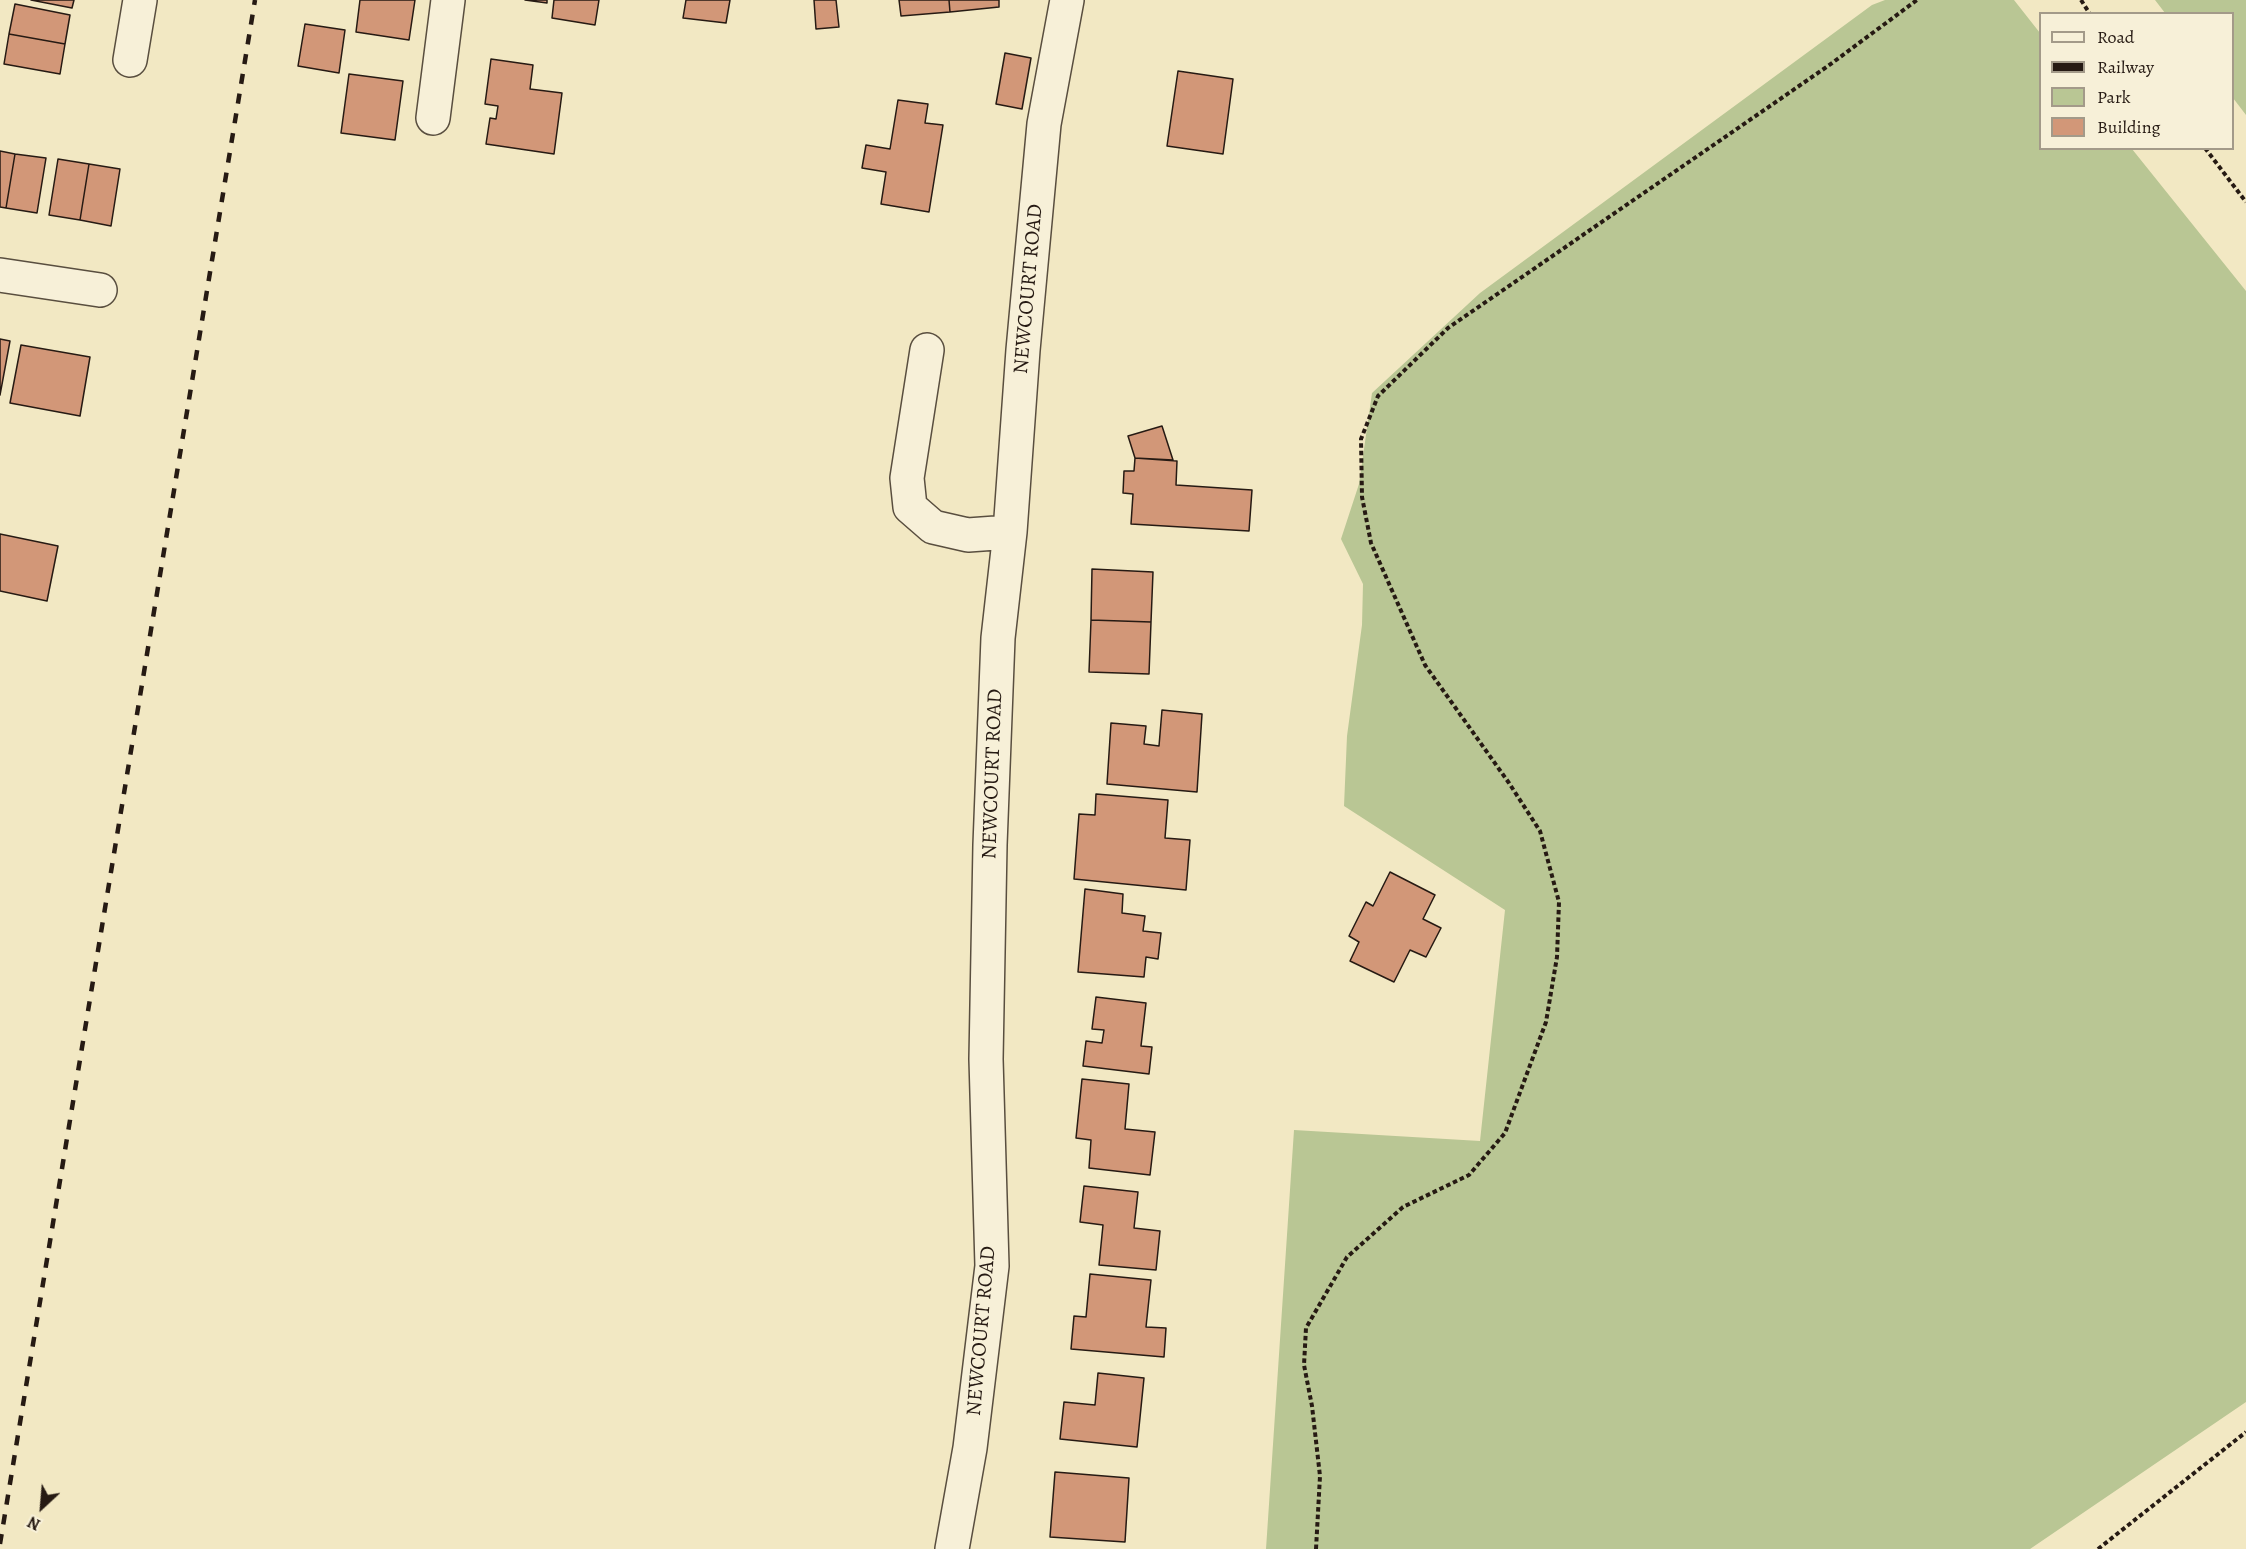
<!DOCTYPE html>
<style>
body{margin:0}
#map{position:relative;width:2246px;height:1549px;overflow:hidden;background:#f2e8c3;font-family:Alegreya,serif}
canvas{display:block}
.legend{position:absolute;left:2039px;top:12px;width:195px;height:138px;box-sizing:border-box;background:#f7f0d8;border:2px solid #a39a89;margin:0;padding:8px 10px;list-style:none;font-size:18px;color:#261a13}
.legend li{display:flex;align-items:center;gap:12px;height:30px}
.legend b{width:30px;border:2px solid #a39a89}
.north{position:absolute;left:12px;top:1477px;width:60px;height:60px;-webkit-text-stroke:4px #f7f0d8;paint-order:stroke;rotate:206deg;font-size:16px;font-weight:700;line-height:24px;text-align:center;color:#261a13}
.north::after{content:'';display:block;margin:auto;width:21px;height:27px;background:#261a13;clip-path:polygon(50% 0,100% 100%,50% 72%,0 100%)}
</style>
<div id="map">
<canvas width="2246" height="1549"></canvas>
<ul class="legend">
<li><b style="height:8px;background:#f7f0d8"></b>Road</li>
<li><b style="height:8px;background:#261a13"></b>Railway</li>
<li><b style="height:16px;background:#b9c694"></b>Park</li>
<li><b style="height:16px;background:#d29778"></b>Building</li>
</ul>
<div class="north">N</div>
</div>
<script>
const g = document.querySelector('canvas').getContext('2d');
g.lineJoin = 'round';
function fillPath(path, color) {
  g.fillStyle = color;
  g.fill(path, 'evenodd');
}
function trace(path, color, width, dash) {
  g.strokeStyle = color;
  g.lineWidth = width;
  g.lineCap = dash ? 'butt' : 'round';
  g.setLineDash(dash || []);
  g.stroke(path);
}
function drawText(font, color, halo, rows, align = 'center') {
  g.font = font + ' Alegreya,serif';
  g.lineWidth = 4.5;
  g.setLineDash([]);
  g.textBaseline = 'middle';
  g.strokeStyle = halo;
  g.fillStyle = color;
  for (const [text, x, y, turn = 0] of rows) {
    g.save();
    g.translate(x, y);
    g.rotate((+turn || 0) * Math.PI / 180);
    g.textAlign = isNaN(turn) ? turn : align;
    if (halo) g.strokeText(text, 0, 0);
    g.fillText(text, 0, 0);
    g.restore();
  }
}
fillPath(new Path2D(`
 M 1885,0 L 2014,0 L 2040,33 L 2040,148 L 2132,149 L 2246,291 L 2246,1402 L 2030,1549 L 1266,1549 L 1294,1130 L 1480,1141 L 1505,910 L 1344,806 L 1347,736 L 1362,625 L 1363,584 L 1341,539 L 1359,484 L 1372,393 L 1480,293 L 1872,5 Z
 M 2155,0 L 2246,0 L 2246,115 L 2233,98 L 2232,14 L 2165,13 Z`), '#b9c694');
const building = new Path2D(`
 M 31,0 L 74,0 L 72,8 Z
 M 360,0 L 415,0 L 409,40 L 356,32 Z
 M 525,0 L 547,0 L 547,3 Z
 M 554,0 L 599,0 L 595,25 L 552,18 Z
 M 686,0 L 730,0 L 726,23 L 683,18 Z
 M 814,0 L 836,0 L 839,27 L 816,29 Z
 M 899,0 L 949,0 L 950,12 L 901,16 Z
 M 949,0 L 999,0 L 999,7 L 950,12 Z
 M 15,4 L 70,15 L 65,44 L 9,34 Z
 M 305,24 L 345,30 L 339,73 L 298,66 Z
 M 9,34 L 65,44 L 60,74 L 4,64 Z
 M 1005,53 L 1031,58 L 1022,109 L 996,104 Z
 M 491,59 L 533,65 L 530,89 L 562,93 L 554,154 L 486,144 L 490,118 L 496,119 L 498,106 L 485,104 Z
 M 1178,71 L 1233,79 L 1223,154 L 1167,146 Z
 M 349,74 L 403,81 L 395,140 L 341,133 Z
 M 898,100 L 928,104 L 925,123 L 943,125 L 929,212 L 881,204 L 886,172 L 862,168 L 866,145 L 890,149 Z
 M 0,151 L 15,154 L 6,208 L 0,207 Z
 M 15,154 L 46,158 L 37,213 L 6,208 Z
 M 58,159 L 89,164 L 80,220 L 49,215 Z
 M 89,164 L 120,169 L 111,226 L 80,220 Z
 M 0,339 L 10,341 L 0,395 Z
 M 21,345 L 90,357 L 80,416 L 10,403 Z
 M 1162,426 L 1173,460 L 1135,458 L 1128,436 Z
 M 1135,458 L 1177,461 L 1176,485 L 1252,490 L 1249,531 L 1131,524 L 1133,494 L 1123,493 L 1124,471 L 1134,471 Z
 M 0,534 L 58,546 L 47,601 L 0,591 Z
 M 1092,569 L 1153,572 L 1151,622 L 1091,620 Z
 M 1091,620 L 1151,622 L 1149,674 L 1089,672 Z
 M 1162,710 L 1202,714 L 1197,792 L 1107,784 L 1111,723 L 1146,726 L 1144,744 L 1159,746 Z
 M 1096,794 L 1168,800 L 1165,838 L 1190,840 L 1186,890 L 1074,879 L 1079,814 L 1095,815 Z
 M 1390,872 L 1435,895 L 1423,919 L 1441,928 L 1426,957 L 1410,950 L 1394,982 L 1350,961 L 1359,942 L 1349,936 L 1366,902 L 1373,906 Z
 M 1085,889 L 1123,894 L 1122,913 L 1145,916 L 1143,931 L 1161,933 L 1158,959 L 1146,957 L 1144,977 L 1078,972 Z
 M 1096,997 L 1146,1003 L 1141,1046 L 1152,1047 L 1149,1074 L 1083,1066 L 1086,1041 L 1102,1043 L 1104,1030 L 1092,1029 Z
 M 1082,1079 L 1129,1084 L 1125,1129 L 1155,1132 L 1150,1175 L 1089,1168 L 1091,1140 L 1076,1138 Z
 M 1084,1186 L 1138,1192 L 1134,1228 L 1160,1231 L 1156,1270 L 1099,1265 L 1103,1225 L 1080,1222 Z
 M 1090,1274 L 1151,1280 L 1146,1327 L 1166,1328 L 1164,1357 L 1071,1349 L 1074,1316 L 1086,1317 Z
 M 1098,1373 L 1144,1378 L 1137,1447 L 1060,1439 L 1064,1402 L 1095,1405 Z
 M 1055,1472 L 1129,1478 L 1125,1542 L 1050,1537 Z`);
fillPath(building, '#d29778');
trace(building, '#261a13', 1.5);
const minor = new Path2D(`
 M 130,60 L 140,0
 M 433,118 L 448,0
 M 0,275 L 100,290
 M 927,350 L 907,478 L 910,507 L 933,527 L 968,535 L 1010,532
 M 952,1549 L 970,1448 L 992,1266 L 986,1059 L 990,845 L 998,638 L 1010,532 L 1023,350 L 1044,124 L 1067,0`);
trace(minor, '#594e3f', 36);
trace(new Path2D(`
 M 2081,0 L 2090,14
 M 2205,148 L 2246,202
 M 1316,1549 L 1320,1476 L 1312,1406 L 1304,1365 L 1306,1328 L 1347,1257 L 1403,1207 L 1469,1175 L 1505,1133 L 1546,1022 L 1557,957 L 1559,902 L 1540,831 L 1509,783 L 1425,665 L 1371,543 L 1362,497 L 1361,439 L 1378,396 L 1448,328 L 1828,66 L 1917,0
 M 2098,1549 L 2246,1432`), '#261a13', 4, [4.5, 3]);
trace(minor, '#f7f0d8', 33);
trace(new Path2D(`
 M 0,1544 L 255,0`), '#261a13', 4.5, [10, 10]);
drawText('21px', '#261a13', '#f7f0d8', [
 ["NEWCOURT ROAD",1029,289,-85],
 ["NEWCOURT ROAD",993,774,-88],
 ["NEWCOURT ROAD",982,1331,-85]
]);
</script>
